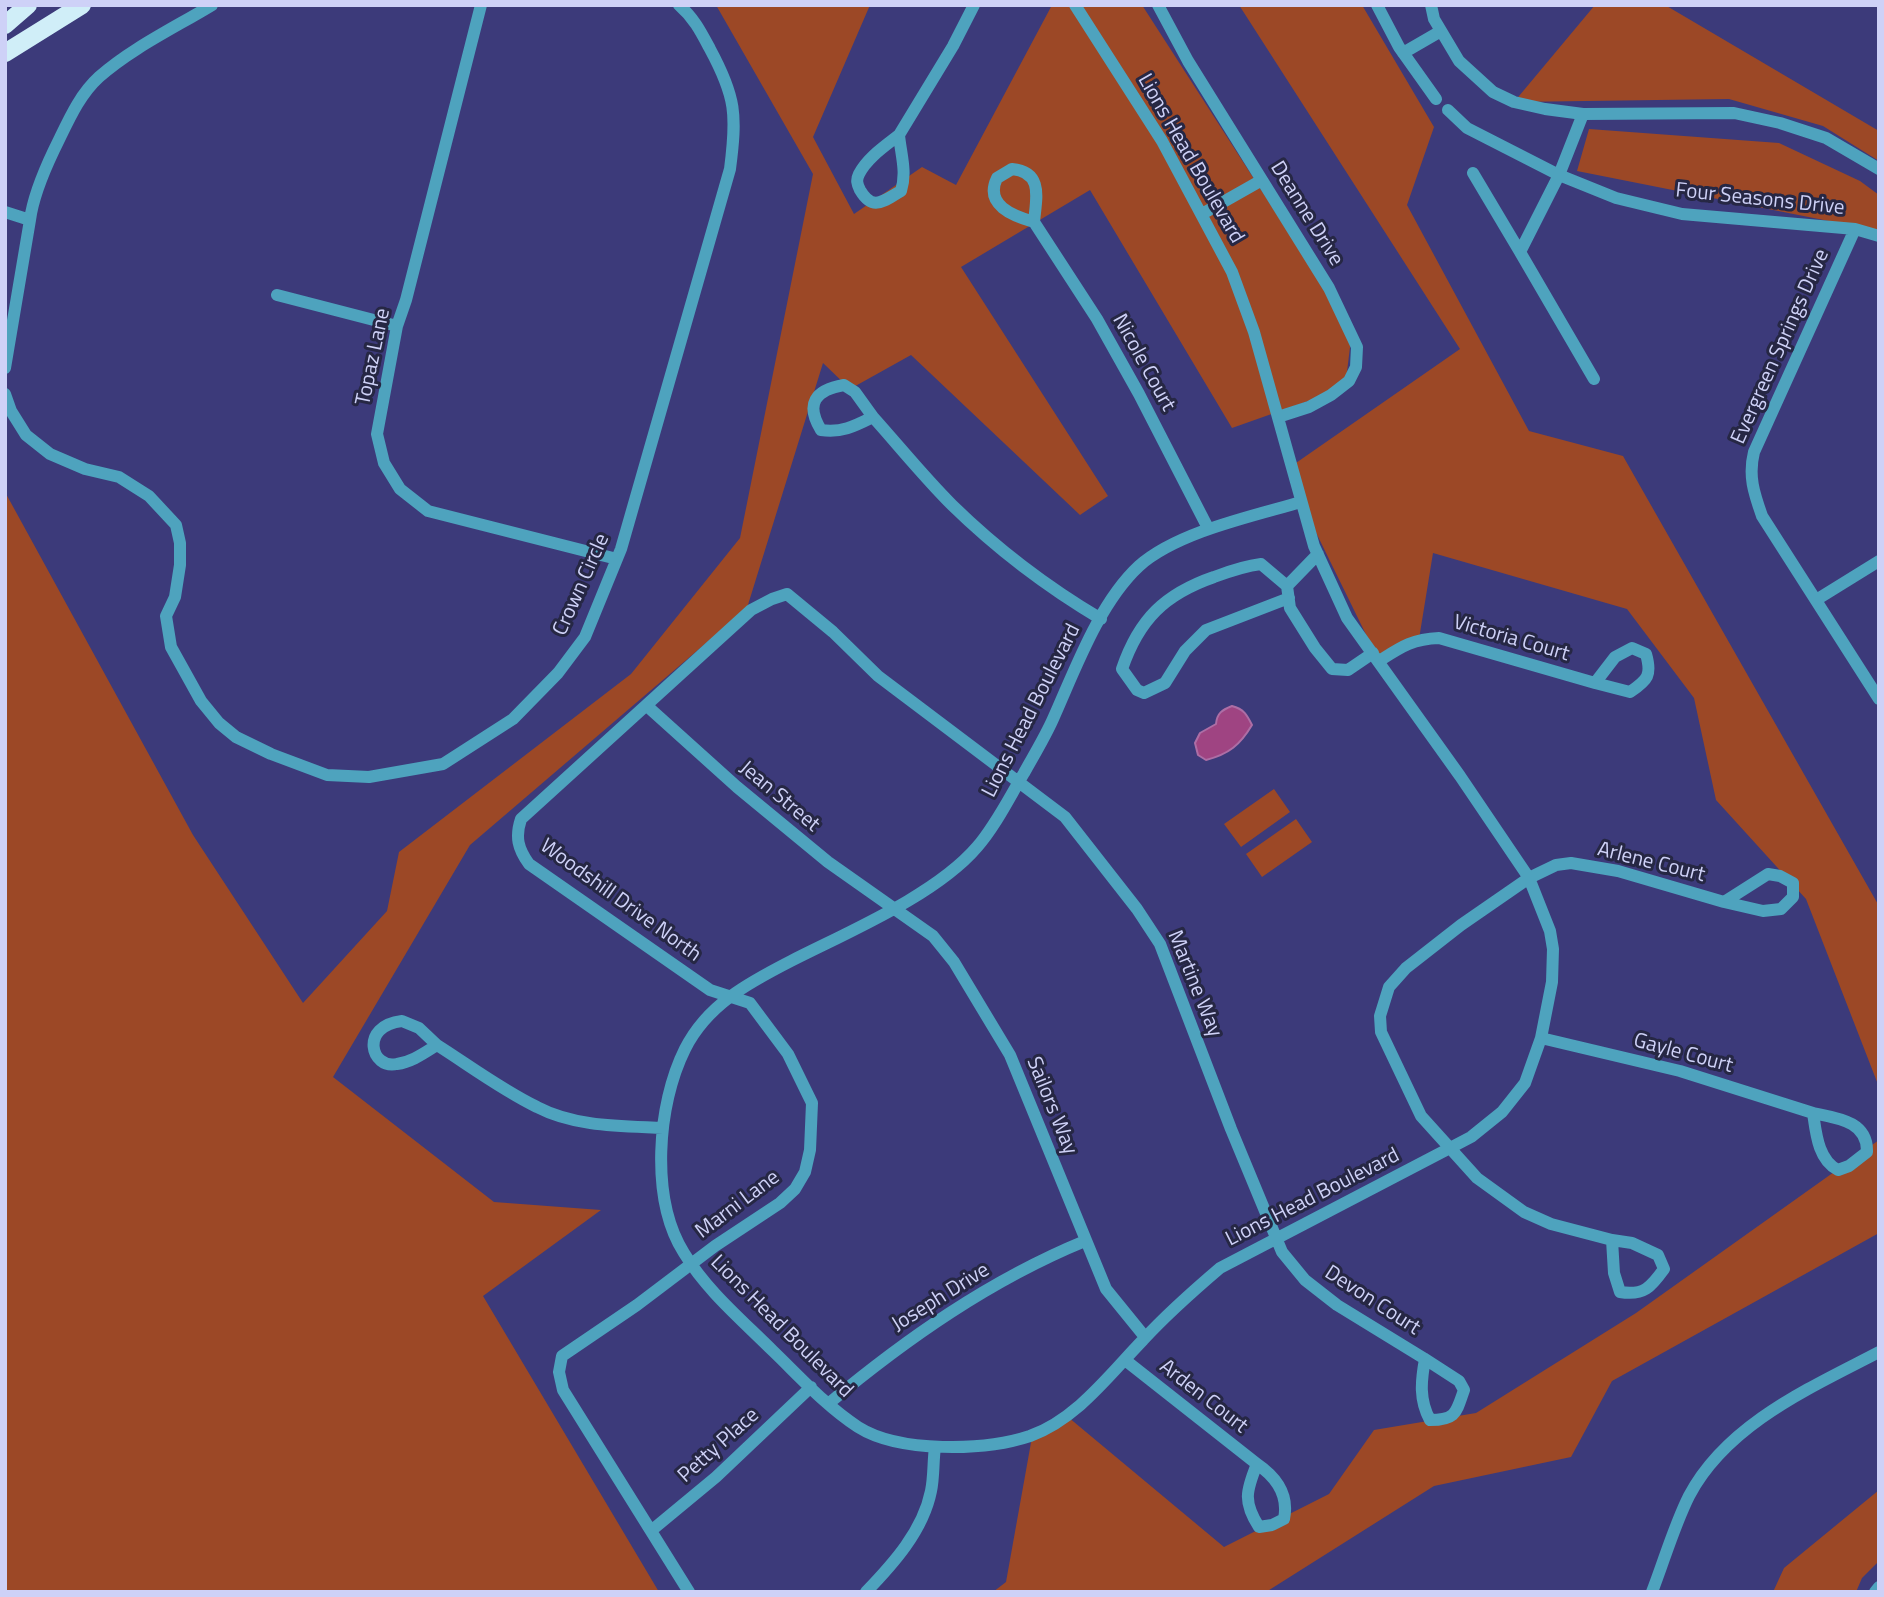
<!DOCTYPE html>
<style>
body{margin:0}
#map{position:relative;width:1884px;height:1597px;overflow:hidden;background:#3c3a7a;font-family:"Titillium Web",sans-serif}
canvas{display:block}
.frame{position:absolute;inset:0;border:7px solid #ced1f7;pointer-events:none}
</style>
<div id="map">
<canvas width="1884" height="1597"></canvas>
<div class="frame"></div>
</div>
<script>
const g = document.querySelector('canvas').getContext('2d');
g.lineJoin = 'round';
function fillPath(path, color) {
  g.fillStyle = color;
  g.fill(path, 'evenodd');
}
function trace(path, color, width, dash) {
  g.strokeStyle = color;
  g.lineWidth = width;
  g.lineCap = dash ? 'butt' : 'round';
  g.setLineDash(dash || []);
  g.stroke(path);
}
function drawText(font, color, halo, rows, align = 'center') {
  g.font = font + ' "Titillium Web",sans-serif';
  g.lineWidth = 6;
  g.setLineDash([]);
  g.textBaseline = 'middle';
  g.strokeStyle = halo;
  g.fillStyle = color;
  for (const [text, x, y, turn = 0] of rows) {
    g.save();
    g.translate(x, y);
    g.rotate((+turn || 0) * Math.PI / 180);
    g.textAlign = isNaN(turn) ? turn : align;
    if (halo) g.strokeText(text, 0, 0);
    g.fillText(text, 0, 0);
    g.restore();
  }
}
fillPath(new Path2D(`
 M 716,5 L 870,5 L 813,137 L 854,214 L 922,167 L 956,185 L 1052,5 L 1142,5 L 1352,331 L 1345,388 L 1232,428 L 1090,190 L 961,267 L 1108,496 L 1080,515 L 911,355 L 850,389 L 823,363 L 747,608 L 470,845 L 333,1077 L 494,1202 L 601,1210 L 483,1296 L 659,1592 L 5,1592 L 5,492 L 193,835 L 303,1003 L 387,911 L 399,852 L 631,674 L 740,538 L 813,174 Z
 M 1239,5 L 1362,5 L 1434,127 L 1407,205 L 1529,431 L 1623,456 L 1879,906 L 1879,1087 L 1806,899 L 1716,800 L 1694,698 L 1627,609 L 1433,553 L 1419,639 L 1378,659 L 1304,508 L 1293,465 L 1460,349 Z
 M 1595,5 L 1665,5 L 1879,131 L 1879,161 L 1823,126 L 1729,99 L 1514,102 Z
 M 1589,129 L 1779,143 L 1860,181 L 1879,195 L 1879,231 L 1577,171 Z
 M 1274,789 L 1290,812 L 1241,847 L 1224,824 Z
 M 1296,819 L 1312,842 L 1262,877 L 1246,854 Z
 M 1879,1140 L 1879,1233 L 1612,1381 L 1571,1457 L 1434,1486 L 1266,1592 L 993,1592 L 1006,1582 L 1032,1437 L 1068,1417 L 1224,1547 L 1329,1494 L 1374,1430 L 1476,1413 L 1636,1313 Z
 M 1879,1490 L 1879,1561 L 1862,1578 L 1856,1592 L 1773,1592 L 1784,1568 Z`), '#9c4826');
const water = new Path2D(`
 M 1232,706 C 1244,709 1247,715 1252,725 C 1240,745 1229,754 1206,760 L 1198,755 L 1195,743 L 1200,733 L 1216,724 C 1217,713 1222,710 1232,706 Z`);
fillPath(water, '#9f4482');
trace(water, '#ad6ea5', 2);
trace(new Path2D(`
 M 481,5 L 406,300 L 397,326 L 377,434 L 384,463 L 400,489 L 428,511 L 617,559
 M 1075,5 L 1162,141 L 1232,272 L 1254,332 L 1314,546 L 1347,618 L 1460,776 L 1529,878 L 1550,931 L 1553,949 L 1552,982 L 1541,1038 L 1525,1083 L 1502,1112 L 1471,1137 L 1450,1148 L 1220,1268 C 1193,1291 1167,1314 1143,1340 C 1109,1375 1077,1419 1030,1436 C 985,1451 899,1453 858,1427 C 826,1406 800,1377 773,1351 C 742,1320 707,1291 684,1253 C 650,1199 657,1105 685,1049 C 707,1005 748,983 791,961 C 848,932 936,895 977,847 C 996,825 1009,798 1024,773 C 1034,755 1045,737 1053,719 C 1075,670 1099,603 1139,566 C 1177,532 1253,516 1301,502
 M 1158,5 L 1188,61 L 1329,288 L 1357,347 L 1356,367 L 1349,381 L 1331,395 L 1309,407 L 1278,417
 M 1377,5 L 1399,47 L 1436,99
 M 1431,5 L 1434,19 L 1459,61 L 1493,92 L 1514,102 L 1545,109 L 1583,114 L 1734,113 L 1780,123 L 1826,138 L 1879,169
 M 1403,53 L 1441,31
 M 1448,110 L 1467,128 L 1559,175 L 1616,198 L 1682,214 L 1855,229 L 1879,236
 M 1583,114 L 1559,175 L 1520,252 L 1594,379
 M 899,135 C 901,155 907,172 901,191 C 883,201 873,212 860,190 C 857,184 856,180 859,174 C 867,158 885,146 899,135 Z
 M 899,135 L 953,46 L 974,5
 M 1012,169 C 1044,172 1036,199 1034,222 C 1013,216 984,205 997,178 Z
 M 1473,173 L 1520,252
 M 5,212 L 30,220 L 5,368
 M 1202,214 L 1262,180
 M 30,220 C 33,197 44,171 54,150 C 67,124 78,96 99,77 C 132,48 174,28 212,5
 M 1034,222 L 1097,319 L 1139,394 L 1208,528
 M 1855,229 L 1754,452 C 1748,476 1754,493 1762,516 L 1879,699
 M 277,295 L 397,326
 M 844,385 L 855,392 L 873,417 C 855,426 842,433 821,430 C 805,404 815,390 844,385 Z
 M 5,394 L 11,411 L 26,435 L 50,454 L 85,469 L 119,477 L 149,496 L 176,525 L 180,543 L 180,565 L 175,597 L 166,616 L 171,647 L 201,701 L 219,723 L 236,737 L 271,754 L 327,775 L 369,777 L 443,764 L 513,719 L 558,673 L 585,637 L 621,549 L 730,169 C 737,115 736,97 710,49 C 701,32 694,18 679,5
 M 873,417 C 899,446 924,477 952,505 C 997,549 1047,587 1101,619
 M 1318,554 L 1287,586 L 1290,608 L 1315,648 L 1332,669 L 1348,670 L 1373,653
 M 1287,586 L 1261,564 C 1244,566 1230,571 1214,577 C 1165,594 1139,619 1122,669 L 1137,690 L 1144,693 L 1165,683 L 1185,651 L 1206,630 L 1289,598
 M 1816,600 L 1879,561
 M 1632,648 L 1646,654 C 1652,675 1648,680 1630,692 L 1595,683 L 1615,657 Z
 M 1379,661 C 1401,647 1412,639 1439,638 L 1595,683
 M 647,706 L 737,787 L 828,862 L 933,936 L 954,962 L 1010,1055 L 1106,1289 L 1145,1337
 M 402,1021 L 419,1028 L 437,1045 C 424,1053 412,1062 397,1064 C 371,1070 359,1026 402,1021 Z
 M 1541,1038 L 1680,1071 L 1813,1113
 M 437,1045 C 470,1066 502,1090 537,1107 C 575,1127 622,1126 663,1128
 M 1813,1113 C 1837,1118 1868,1121 1867,1152 L 1849,1166 L 1838,1170 C 1818,1160 1816,1133 1813,1113 Z
 M 1612,1240 L 1551,1224 L 1524,1212 L 1477,1178 L 1421,1116 L 1381,1032 L 1380,1016 L 1389,987 L 1406,968 L 1461,925 L 1529,878 L 1556,865 L 1571,863 L 1618,871 L 1724,902 L 1763,911 L 1781,909 L 1793,897 L 1793,883 L 1780,876 L 1768,874 L 1724,902
 M 1612,1240 L 1632,1243 L 1658,1255 L 1664,1269 C 1651,1287 1644,1296 1620,1292 L 1614,1273 Z
 M 1425,1359 L 1459,1381 L 1464,1390 C 1456,1413 1456,1420 1430,1420 C 1419,1400 1421,1381 1425,1359 Z
 M 1125,1360 L 1257,1464
 M 828,1404 C 906,1339 990,1280 1085,1241
 M 1257,1464 C 1276,1477 1289,1495 1284,1519 L 1272,1525 L 1259,1527 C 1243,1502 1246,1491 1257,1464 Z
 M 652,1530 L 716,1477 L 811,1387
 M 689,1592 L 563,1390 L 559,1372 L 562,1356 L 637,1305 L 715,1246 L 780,1203 L 795,1189 L 805,1172 L 810,1150 L 812,1103 L 788,1054 L 750,1003 L 710,990 L 529,864 C 518,849 515,837 521,819 L 751,610 L 772,599 L 787,594 L 833,632 L 878,676 L 1065,817 L 1137,909 L 1160,944 L 1231,1129 L 1282,1252 L 1305,1280 L 1337,1305 L 1425,1359
 M 866,1592 C 893,1564 923,1531 931,1491 C 934,1477 933,1461 935,1447
 M 1652,1592 C 1664,1561 1674,1526 1689,1496 C 1727,1424 1810,1388 1879,1352
 M 1875,1592 L 1879,1587`), '#4ea3be', 12);
trace(new Path2D(`
 M 5,25 L 28,5
 M 5,53 L 82,5`), '#d0eef8', 18);
drawText('21px', '#ced1f7', '#262744', [
 ["Lions Head Boulevard",1190,159,60],
 ["Four Seasons Drive",1760,200,6],
 ["Deanne Drive",1306,214,58],
 ["Evergreen Springs Drive",1781,347,-66],
 ["Topaz Lane",374,357,-78],
 ["Nicole Court",1143,363,61],
 ["Crown Circle",582,585,-66],
 ["Victoria Court",1511,639,16],
 ["Lions Head Boulevard",1032,711,-63],
 ["Jean Street",779,797,40],
 ["Arlene Court",1651,863,14],
 ["Woodshill Drive North",620,901,36],
 ["Martine Way",1194,984,68],
 ["Gayle Court",1683,1054,15],
 ["Sailors Way",1051,1106,68],
 ["Lions Head Boulevard",1313,1198,-27],
 ["Marni Lane",738,1205,-37],
 ["Joseph Drive",941,1298,-32],
 ["Devon Court",1372,1301,33],
 ["Lions Head Boulevard",781,1327,45],
 ["Arden Court",1203,1397,38],
 ["Petty Place",719,1446,-42]
]);
</script>
